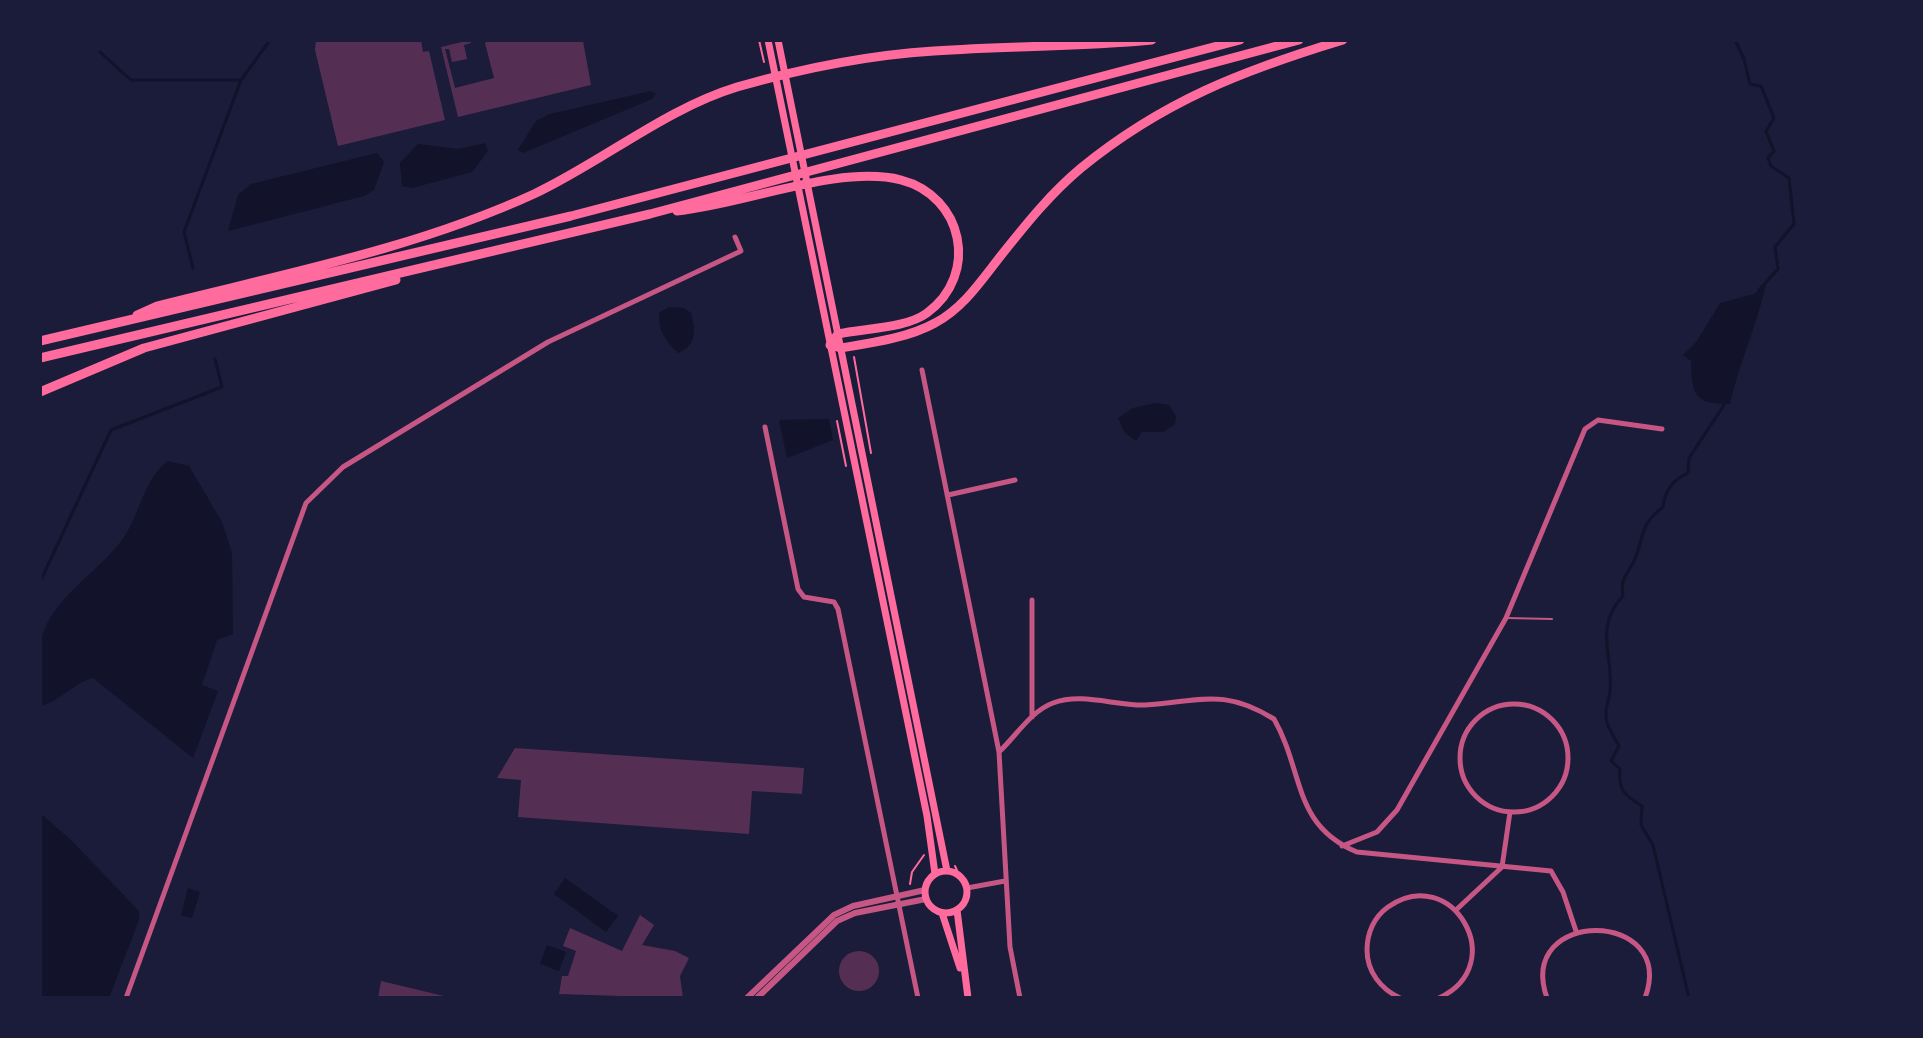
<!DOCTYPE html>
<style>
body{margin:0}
#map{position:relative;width:1923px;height:1038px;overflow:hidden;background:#1b1b3a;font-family:"Zilla Slab",serif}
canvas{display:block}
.frame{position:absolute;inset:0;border:42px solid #1b1b3a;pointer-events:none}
</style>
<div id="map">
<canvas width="1923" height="1038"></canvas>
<div class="frame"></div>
</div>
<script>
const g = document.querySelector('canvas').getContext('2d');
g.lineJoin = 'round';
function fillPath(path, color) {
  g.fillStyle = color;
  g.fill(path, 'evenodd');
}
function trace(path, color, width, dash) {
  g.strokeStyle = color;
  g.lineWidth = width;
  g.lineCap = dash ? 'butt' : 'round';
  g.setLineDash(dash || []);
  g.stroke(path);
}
fillPath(new Path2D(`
 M 651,91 L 656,94 L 652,99 L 523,153 L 518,150 L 536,121 L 550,114 Z
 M 485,143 L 488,151 L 472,172 L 412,188 L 402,186 L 400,163 L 418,144 L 458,149 Z
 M 377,153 L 384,162 L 374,190 L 364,196 L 228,231 L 238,195 L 251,184 Z
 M 1766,284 C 1757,326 1739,363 1730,404 C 1693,404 1692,394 1691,361 L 1683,355 L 1697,341 L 1720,303 L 1754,294 Z
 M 669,307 L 684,308 L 691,313 C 696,331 697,345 678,353 C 665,341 658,330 659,313 Z
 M 1155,403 L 1169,405 L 1176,416 L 1175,424 L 1163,432 L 1142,432 L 1136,441 L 1125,433 L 1118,418 L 1133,408 Z
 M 829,419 L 833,440 L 787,458 L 779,420 Z
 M 168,461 L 189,466 L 222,522 L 232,553 L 233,634 L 217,640 L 202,685 L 218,691 L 193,758 L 93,678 C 73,683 61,701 40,706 C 40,687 36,663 40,644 C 49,597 101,573 126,534 C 141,510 144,479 168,461 Z
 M 40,813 L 71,840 L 139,911 L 139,920 L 109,998 L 40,998 Z
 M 565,878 L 618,916 L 606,932 L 554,894 Z
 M 188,888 L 200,892 L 192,918 L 181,915 Z
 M 547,945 L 566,952 L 559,971 L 540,964 Z`), '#12122b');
trace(new Path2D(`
 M 86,40 L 86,41
 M 1735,40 L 1744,59 L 1750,84 L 1761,86 L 1774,118 L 1766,131 L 1774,151 L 1768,158 L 1771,166 L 1789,178 L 1794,224 L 1775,247 L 1778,269 L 1759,290
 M 100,52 L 131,80 L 241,80
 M 193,268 L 184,232 L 241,80 L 270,40
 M 40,582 L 111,430 L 222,387 L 215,359
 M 1689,998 L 1653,845 L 1641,825 L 1642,806 C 1624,795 1618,790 1620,769 L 1611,761 L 1619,746 C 1615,739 1610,731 1607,723 C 1604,710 1608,704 1610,692 C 1614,657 1593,627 1623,596 C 1620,579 1627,575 1634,561 C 1645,537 1638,526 1663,507 C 1665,490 1673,480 1688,473 L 1689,458 L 1726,402`), '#12122b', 3);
fillPath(new Path2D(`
 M 316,40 L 421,40 L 423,52 L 429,51 L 445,120 L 338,146 L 315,50 Z
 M 470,40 L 471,43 L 464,45 L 467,59 L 452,62 L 449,49 L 445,49 L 455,88 L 494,78 L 485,43 L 489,40 L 583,41 L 591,85 L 458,117 L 441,47 Z
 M 515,748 L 804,768 L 802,794 L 752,791 L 749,834 L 518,817 L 521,780 L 497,778 Z
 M 640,915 L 654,925 L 642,945 L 675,951 L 689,958 L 680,976 L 683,998 L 559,994 L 562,976 L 568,976 L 576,951 L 563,946 L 570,928 L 622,951 Z
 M839 971a20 20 0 1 1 40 0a20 20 0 1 1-40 0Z
 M 381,981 L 448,997 L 448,998 L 378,998 Z`), '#542f53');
trace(new Path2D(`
 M 759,40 L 764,62
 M 854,357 L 871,453
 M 837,421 L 846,466
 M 955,866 L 959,875
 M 910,884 L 912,872 L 924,855`), '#ff6b9d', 2);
trace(new Path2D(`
 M 1507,618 L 1552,619`), '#c65784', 2);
trace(new Path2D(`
 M 922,370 L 999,752 L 1010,947 L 1020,998
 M 765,427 L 798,589 L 804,597 L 834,602 L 838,609 L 918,998
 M 948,495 L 1015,480
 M1460 758a54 54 0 1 1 108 0a54 54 0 1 1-108 0Z
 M 1032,717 L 1032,600
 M 999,752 C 1016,736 1031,711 1053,703 C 1082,692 1115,706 1145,705 C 1199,702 1222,687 1274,719 C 1304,771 1292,825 1357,852 L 1551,871 L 1563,892 L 1576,931
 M 1342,846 L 1377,832 L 1397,810 L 1506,618 L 1585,429 L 1598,420 L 1662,429
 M 967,888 L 1005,881
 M 1456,910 L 1502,867 L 1510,812
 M 126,998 L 306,503 L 343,467 L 548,342 L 741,251 L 735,237
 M 1400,998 C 1381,989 1367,972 1367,950 C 1367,933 1374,917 1388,907 C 1451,862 1512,964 1439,998
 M 1547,998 C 1515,907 1678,909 1645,998`), '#c65784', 5);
trace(new Path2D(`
 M 747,998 L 834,915 L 853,906 L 925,890
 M 757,998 L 837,921 L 855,913 L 926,899`), '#c65784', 6);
trace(new Path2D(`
 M 768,40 L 927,816 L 935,874
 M 778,40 L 947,871
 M925 892a21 21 0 1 1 42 0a21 21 0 1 1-42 0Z
 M 957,910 L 968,998
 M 942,913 L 960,968`), '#ff6b9d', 7);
trace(new Path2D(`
 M 677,211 C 742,205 839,164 901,180 C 963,196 980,274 927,313 C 905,329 864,328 838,334 L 830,345 L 841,348 C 871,343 908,338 935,323 C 964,308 983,278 1003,253 C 1027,223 1051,193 1081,168 C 1163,101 1244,70 1343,40
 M 137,315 L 157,306 C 283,274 414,249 534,194 C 602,162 665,109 737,87 C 800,69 869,55 934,51 C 1006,46 1079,47 1152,40
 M 40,341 L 571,216 L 1240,40
 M 40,358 L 650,214 L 1299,40
 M 40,392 L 144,348 L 396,280`), '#ff6b9d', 9);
</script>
